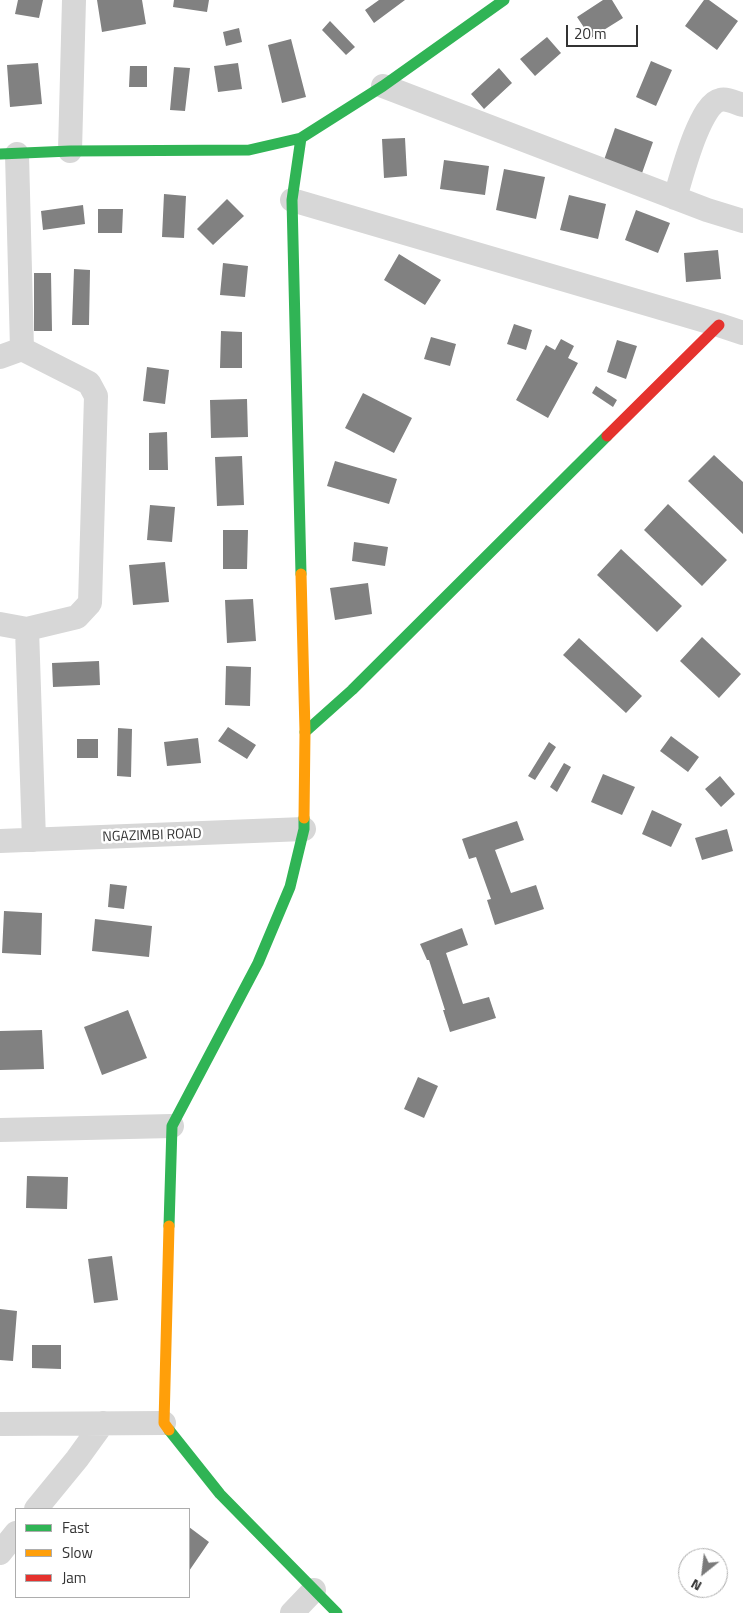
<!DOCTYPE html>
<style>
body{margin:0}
#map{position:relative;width:743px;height:1613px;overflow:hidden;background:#fff;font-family:"Titillium Web",sans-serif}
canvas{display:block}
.legend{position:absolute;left:15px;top:1508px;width:175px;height:90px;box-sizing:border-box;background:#fff;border:1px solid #adadad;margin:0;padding:6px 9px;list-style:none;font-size:15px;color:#333}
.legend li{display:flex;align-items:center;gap:10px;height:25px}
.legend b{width:25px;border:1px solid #adadad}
.north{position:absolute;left:678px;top:1548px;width:50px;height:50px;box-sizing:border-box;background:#fff;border:1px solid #adadad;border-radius:50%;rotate:209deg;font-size:14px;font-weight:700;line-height:20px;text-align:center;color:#333}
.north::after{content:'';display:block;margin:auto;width:18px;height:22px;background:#7a7a7a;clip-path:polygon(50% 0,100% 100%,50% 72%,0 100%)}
.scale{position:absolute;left:566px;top:25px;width:72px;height:22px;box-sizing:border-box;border:2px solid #333;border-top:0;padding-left:6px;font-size:15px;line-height:18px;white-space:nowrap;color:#333;-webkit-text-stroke:4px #fff;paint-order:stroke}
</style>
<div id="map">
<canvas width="743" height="1613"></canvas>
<ul class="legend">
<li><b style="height:6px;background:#30b455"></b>Fast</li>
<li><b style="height:6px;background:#ff9f0a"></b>Slow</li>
<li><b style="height:6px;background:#e5322d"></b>Jam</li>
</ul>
<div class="north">N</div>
<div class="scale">20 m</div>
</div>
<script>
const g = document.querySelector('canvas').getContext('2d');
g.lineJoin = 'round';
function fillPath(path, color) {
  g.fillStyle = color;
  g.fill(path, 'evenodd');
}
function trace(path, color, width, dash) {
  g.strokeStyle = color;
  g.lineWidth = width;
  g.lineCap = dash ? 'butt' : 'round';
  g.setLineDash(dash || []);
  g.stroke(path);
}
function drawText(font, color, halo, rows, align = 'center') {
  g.font = font + ' "Titillium Web",sans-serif';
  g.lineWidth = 5;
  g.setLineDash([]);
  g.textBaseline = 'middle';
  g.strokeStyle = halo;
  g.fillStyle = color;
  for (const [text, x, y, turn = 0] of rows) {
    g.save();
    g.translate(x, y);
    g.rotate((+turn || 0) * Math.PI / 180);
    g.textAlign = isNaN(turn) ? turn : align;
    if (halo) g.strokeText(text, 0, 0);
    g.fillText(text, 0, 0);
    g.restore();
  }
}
fillPath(new Path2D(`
 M 18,0 L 43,0 L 39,18 L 15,14 Z
 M 97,0 L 142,0 L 146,24 L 102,32 Z
 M 174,0 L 209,0 L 207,12 L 173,7 Z
 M 379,0 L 405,0 L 374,23 L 365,10 Z
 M 603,0 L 612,0 L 623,18 L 591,38 L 577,17 Z
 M 704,0 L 709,0 L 738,21 L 717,50 L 685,26 Z
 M 330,21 L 355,47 L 346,55 L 322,30 Z
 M 239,28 L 242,42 L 226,46 L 223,32 Z
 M 547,37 L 561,53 L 535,76 L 520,59 Z
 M 291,39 L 306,97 L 282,103 L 268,45 Z
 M 651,61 L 672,70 L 656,106 L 636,97 Z
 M 38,63 L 42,104 L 10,107 L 7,65 Z
 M 238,63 L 242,89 L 218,92 L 214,66 Z
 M 130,66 L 147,66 L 147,87 L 129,87 Z
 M 174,67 L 190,68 L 185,111 L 170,110 Z
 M 499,68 L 512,83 L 484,109 L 471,94 Z
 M 615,128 L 653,142 L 641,176 L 603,163 Z
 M 405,138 L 407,176 L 384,178 L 382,139 Z
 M 444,160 L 489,166 L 485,195 L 440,189 Z
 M 504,169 L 545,177 L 536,219 L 496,210 Z
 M 164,194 L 186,196 L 184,238 L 162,237 Z
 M 569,195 L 606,204 L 598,239 L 560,230 Z
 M 227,199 L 244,216 L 213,245 L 197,229 Z
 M 83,205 L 85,224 L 43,230 L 41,211 Z
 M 98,209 L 123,209 L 122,233 L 98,233 Z
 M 636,210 L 670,223 L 658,253 L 625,240 Z
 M 718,250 L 721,279 L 686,282 L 684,253 Z
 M 399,254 L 441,280 L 425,305 L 384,280 Z
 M 223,263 L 248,266 L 245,297 L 220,295 Z
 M 74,269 L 90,270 L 89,325 L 72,325 Z
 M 34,273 L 51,273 L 52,331 L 34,331 Z
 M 514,324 L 532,330 L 526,350 L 507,344 Z
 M 221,331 L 242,332 L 242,368 L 220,368 Z
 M 431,337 L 456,344 L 450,366 L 424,359 Z
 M 561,339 L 574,346 L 568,358 L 578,363 L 548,418 L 516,400 L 546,345 L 555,350 Z
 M 617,340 L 637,346 L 626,379 L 607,372 Z
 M 147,367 L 169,370 L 165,404 L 143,401 Z
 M 596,386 L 617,400 L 613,407 L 592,393 Z
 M 363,393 L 412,418 L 394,453 L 345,428 Z
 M 247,399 L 248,437 L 211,438 L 210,400 Z
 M 167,432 L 168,470 L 149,470 L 149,433 Z
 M 714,455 L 743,482 L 743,534 L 688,481 Z
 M 242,456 L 244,505 L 217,506 L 215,457 Z
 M 335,461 L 397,479 L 389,504 L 327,486 Z
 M 668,504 L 727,560 L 702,586 L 644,530 Z
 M 150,505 L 175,507 L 172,542 L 147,540 Z
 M 223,530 L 248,530 L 247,569 L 223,569 Z
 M 354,542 L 388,547 L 385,566 L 352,561 Z
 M 621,549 L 682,606 L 657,632 L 597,575 Z
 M 165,562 L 169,602 L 133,605 L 129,565 Z
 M 368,583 L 372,614 L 335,620 L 330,588 Z
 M 253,599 L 256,641 L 227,643 L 225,600 Z
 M 702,637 L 741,674 L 719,698 L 680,661 Z
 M 579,638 L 642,696 L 626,713 L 563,655 Z
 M 99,661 L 100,685 L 53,687 L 52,663 Z
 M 226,666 L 251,667 L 250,706 L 225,705 Z
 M 228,727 L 256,745 L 247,759 L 218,741 Z
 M 118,728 L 132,729 L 131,777 L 117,776 Z
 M 671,736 L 699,757 L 688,772 L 660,751 Z
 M 198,738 L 201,763 L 167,766 L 164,742 Z
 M 77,739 L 98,739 L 98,758 L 77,758 Z
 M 549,742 L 556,747 L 535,780 L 528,776 Z
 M 564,763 L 571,767 L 557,792 L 550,787 Z
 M 603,774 L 635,787 L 622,815 L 591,802 Z
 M 720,776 L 735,794 L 721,807 L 705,789 Z
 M 652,810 L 682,824 L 671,847 L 642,834 Z
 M 517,821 L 524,840 L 495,850 L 511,893 L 536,885 L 544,909 L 495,925 L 487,900 L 491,899 L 476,857 L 469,859 L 462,839 Z
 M 727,829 L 733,851 L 702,860 L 695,838 Z
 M 110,884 L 127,886 L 124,909 L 108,907 Z
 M 4,911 L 42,913 L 41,955 L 2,953 Z
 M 95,919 L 152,926 L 149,957 L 92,951 Z
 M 462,928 L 468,945 L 446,953 L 463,1004 L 489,997 L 496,1018 L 450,1032 L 443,1010 L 445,1010 L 429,960 L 427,960 L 420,944 Z
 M 128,1010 L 147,1058 L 102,1075 L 84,1027 Z
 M 42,1030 L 44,1069 L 0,1070 L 0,1031 Z
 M 418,1077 L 438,1086 L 424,1118 L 404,1109 Z
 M 27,1176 L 68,1177 L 67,1209 L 26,1208 Z
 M 112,1256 L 118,1300 L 94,1303 L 88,1259 Z
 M 0,1309 L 17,1311 L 13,1361 L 0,1360 Z
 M 32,1345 L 61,1345 L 61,1369 L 32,1368 Z
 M 189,1527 L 209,1542 L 189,1571 Z`), '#818181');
trace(new Path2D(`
 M 383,86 L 707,210 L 743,221
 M 70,151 L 74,0
 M 17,154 L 22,349
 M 675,198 C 681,178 700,103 720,100 C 727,98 736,103 743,105
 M 292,200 L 719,325 L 743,333
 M 0,357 L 22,349 L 89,383 L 96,396 L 90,603 L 77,617 L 27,629 L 0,624
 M 27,629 L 34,840
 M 0,841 L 304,829
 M 0,1130 L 172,1126
 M 0,1424 L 164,1423
 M 36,1509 L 77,1459 L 103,1423
 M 0,1553 L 16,1533
 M 292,1613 L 314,1590`), '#d7d7d7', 24);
trace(new Path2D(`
 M 301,138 L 292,200 L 301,574
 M 0,154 L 70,151 L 249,150 L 301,138 L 383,86 L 504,0
 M 305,732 L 352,690 L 607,436
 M 169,1226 L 172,1126 L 258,963 L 290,887 L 304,829 L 304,818
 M 169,1430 L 220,1494 L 337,1613`), '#30b455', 11);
trace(new Path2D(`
 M 301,574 L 305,732 L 304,818
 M 169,1430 L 164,1423 L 169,1226`), '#ff9f0a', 11);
trace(new Path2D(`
 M 607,436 L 719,325`), '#e5322d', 11);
drawText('14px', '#333', '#fff', [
 ["NGAZIMBI ROAD",152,836,-2]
]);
</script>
